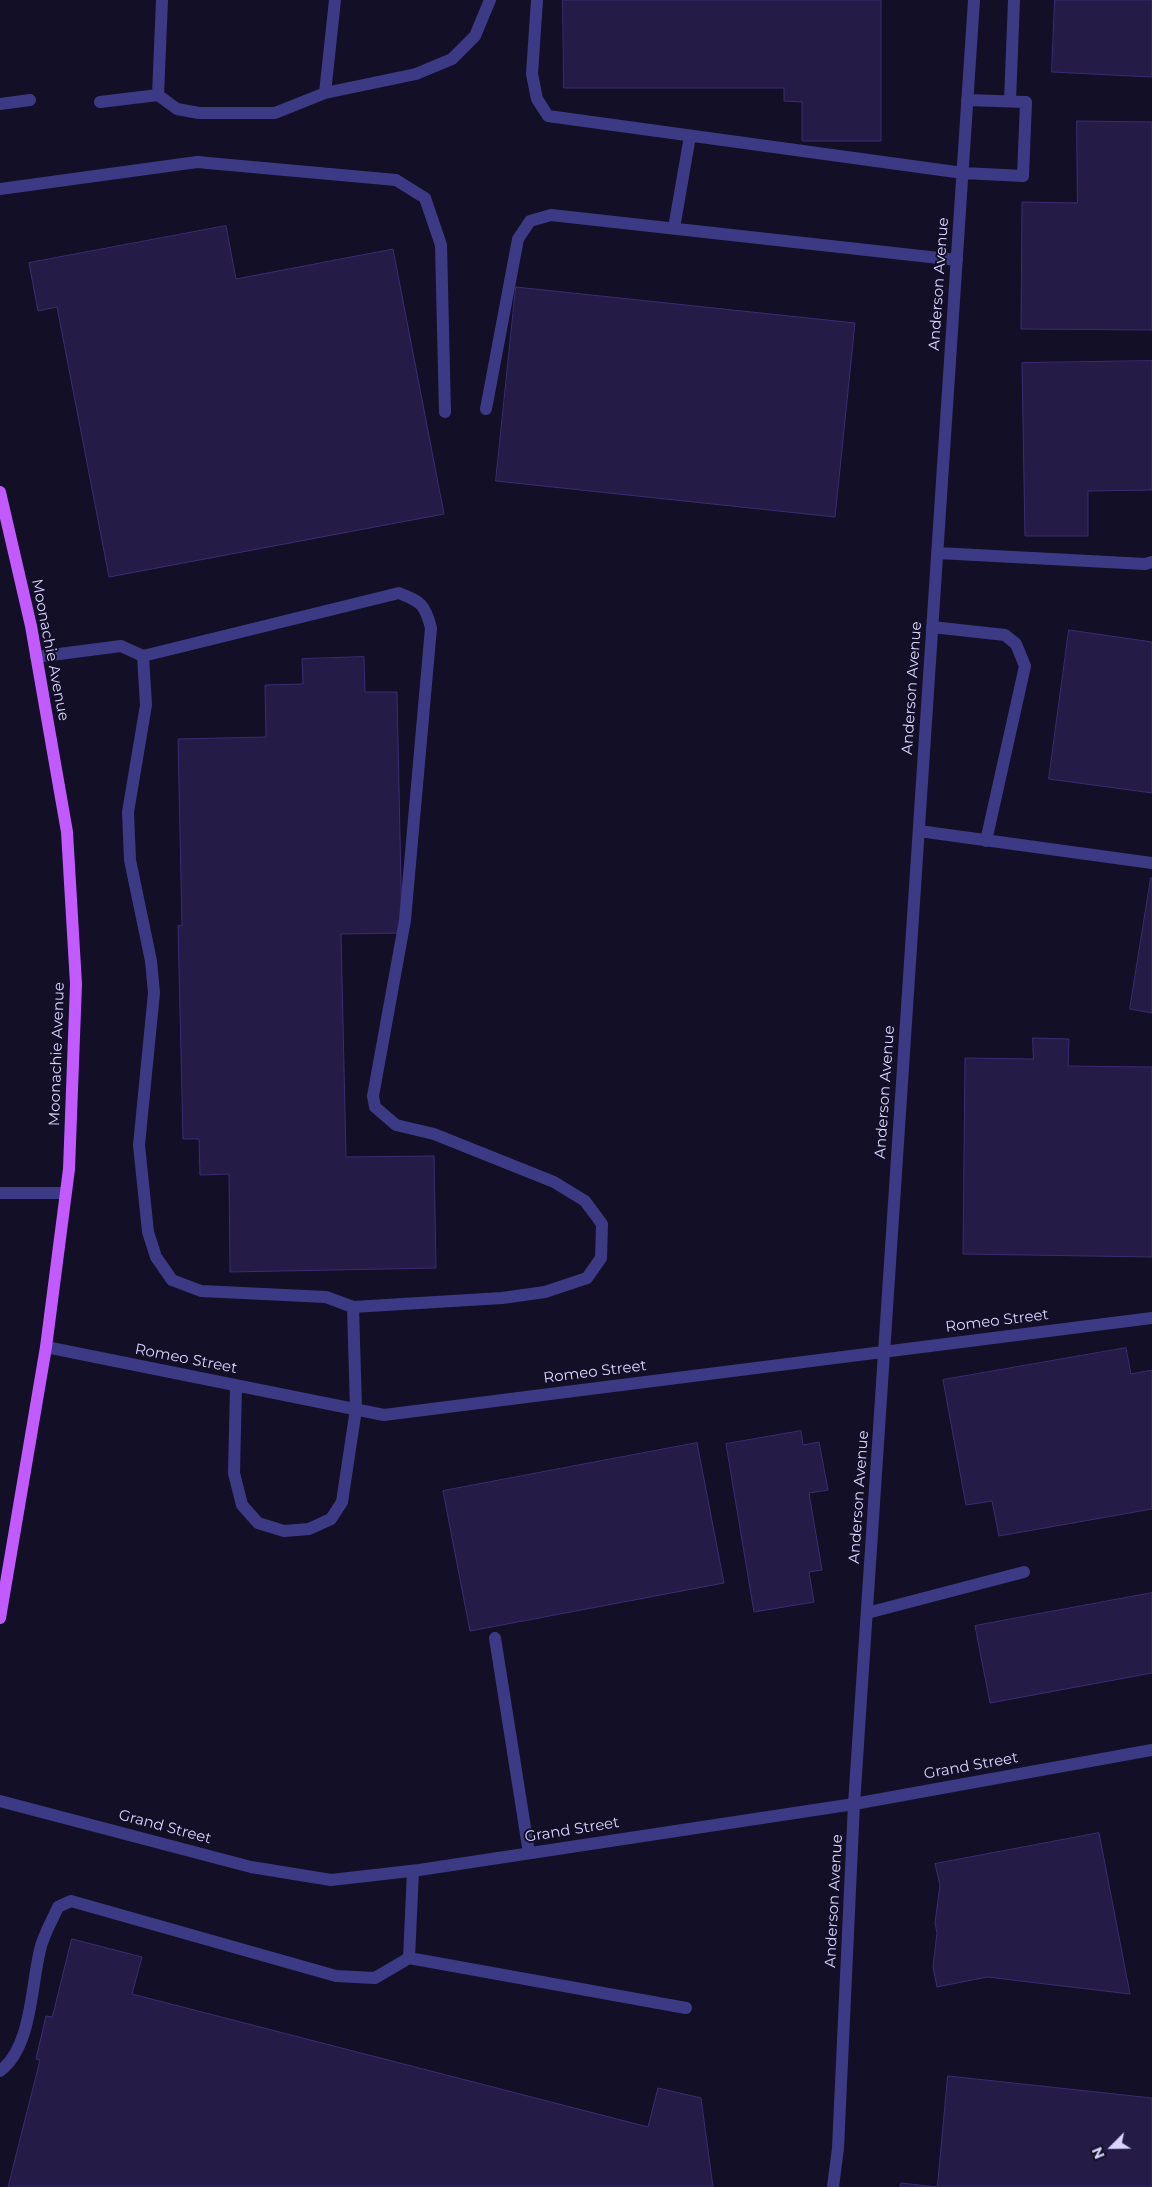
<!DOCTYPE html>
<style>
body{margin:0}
#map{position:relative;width:1152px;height:2187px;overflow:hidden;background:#130f26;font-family:Montserrat,sans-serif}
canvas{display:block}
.north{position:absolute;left:1087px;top:2122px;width:50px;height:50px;-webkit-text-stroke:4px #130f26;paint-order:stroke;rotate:247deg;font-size:14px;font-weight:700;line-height:20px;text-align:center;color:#d9d4ff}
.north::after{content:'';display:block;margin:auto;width:18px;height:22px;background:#d9d4ff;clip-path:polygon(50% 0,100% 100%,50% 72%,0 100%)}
</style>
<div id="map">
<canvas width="1152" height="2187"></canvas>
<div class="north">N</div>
</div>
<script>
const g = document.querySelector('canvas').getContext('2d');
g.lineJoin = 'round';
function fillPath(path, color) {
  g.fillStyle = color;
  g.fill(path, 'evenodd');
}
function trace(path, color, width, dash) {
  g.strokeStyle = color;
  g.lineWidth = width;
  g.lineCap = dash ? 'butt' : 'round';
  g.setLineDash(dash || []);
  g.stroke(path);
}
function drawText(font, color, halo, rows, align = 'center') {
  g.font = font + ' Montserrat,sans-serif';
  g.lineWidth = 4;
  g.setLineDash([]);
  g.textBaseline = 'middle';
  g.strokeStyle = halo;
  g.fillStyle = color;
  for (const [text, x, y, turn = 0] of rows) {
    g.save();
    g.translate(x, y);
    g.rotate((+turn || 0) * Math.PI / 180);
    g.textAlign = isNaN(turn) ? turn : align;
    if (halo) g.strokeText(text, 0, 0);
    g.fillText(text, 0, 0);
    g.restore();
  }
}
const building = new Path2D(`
 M 563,0 L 881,0 L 881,141 L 802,141 L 802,102 L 784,101 L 784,88 L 564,88 Z
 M 1055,0 L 1152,0 L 1152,77 L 1052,72 Z
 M 1077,121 L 1152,122 L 1152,330 L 1021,329 L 1022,202 L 1077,203 Z
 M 226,226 L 236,279 L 393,249 L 444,514 L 109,577 L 57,307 L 38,311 L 29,263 Z
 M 516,287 L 855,323 L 835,517 L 496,481 Z
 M 1152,361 L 1152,490 L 1088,491 L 1088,536 L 1025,536 L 1022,363 Z
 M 1069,630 L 1152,642 L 1152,793 L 1049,779 Z
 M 364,657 L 365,692 L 397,692 L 402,933 L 341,934 L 346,1157 L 434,1156 L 436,1268 L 230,1272 L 229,1174 L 200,1175 L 199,1139 L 183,1139 L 178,925 L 182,926 L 178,739 L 266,737 L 265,685 L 303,684 L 302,659 Z
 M 1151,878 L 1152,878 L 1152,1013 L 1130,1009 Z
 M 1033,1038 L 1069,1039 L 1068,1066 L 1152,1067 L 1152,1257 L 963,1254 L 965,1058 L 1033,1059 Z
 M 1126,1348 L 1131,1374 L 1152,1370 L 1152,1509 L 999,1536 L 992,1501 L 966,1505 L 943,1380 Z
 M 801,1431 L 803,1445 L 819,1442 L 828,1490 L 809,1493 L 822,1570 L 809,1572 L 814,1602 L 754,1612 L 726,1444 Z
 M 697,1443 L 724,1583 L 470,1631 L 443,1491 Z
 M 1152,1593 L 1152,1673 L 990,1703 L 975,1626 Z
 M 1099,1833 L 1130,1994 L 987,1977 L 937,1987 L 933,1967 L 937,1933 L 935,1923 L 940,1885 L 935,1864 Z
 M 72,1939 L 142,1957 L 132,1994 L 648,2127 L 658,2088 L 701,2098 L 713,2187 L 8,2187 L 40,2060 L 36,2059 L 46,2016 L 52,2017 Z
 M 948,2076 L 1152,2098 L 1152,2187 L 900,2187 L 901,2183 L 937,2187 Z`);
fillPath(building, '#241b47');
trace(building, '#3b2d73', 1);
trace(new Path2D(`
 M 537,0 L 532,74 L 537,99 L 548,116 L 963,173 L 1023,176 L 1026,102 L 967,100
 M 325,93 L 335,0
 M 158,95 L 162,0
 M 1010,101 L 1014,0
 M 100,102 L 158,95 L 177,109 L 199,113 L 275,113 L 325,93 L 416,74 L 452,59 L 475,36 L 490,0
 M 0,104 L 30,100
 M 0,189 L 197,162 L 396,180 L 425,198 L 441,245 L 445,412
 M 674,228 L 690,136
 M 486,409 L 518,239 L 530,221 L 551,215 L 957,260
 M 938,553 L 1145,564 L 1152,562
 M 932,627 L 1005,635 L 1016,644 L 1025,666 L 986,841
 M 36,657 L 121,646 L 143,656 L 399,593 C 421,602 425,604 431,628 L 405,920 L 373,1096 L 375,1107 L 396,1125 L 434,1134 L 554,1182 L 585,1201 L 602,1224 L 601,1258 L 587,1278 L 545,1292 L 502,1298 L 353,1307 L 326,1297 L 201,1291 L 172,1280 L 156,1257 L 148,1232 L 139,1145 L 154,993 L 151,961 L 130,860 L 128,812 L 146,705 L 143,656
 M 919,831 L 1152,863
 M 0,1193 L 65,1193
 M 46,1347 L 384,1415 L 1152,1318
 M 236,1386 L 234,1473 L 242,1505 L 258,1523 L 284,1531 L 309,1529 L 331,1519 L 342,1502 L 356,1409 L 353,1307
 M 867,1613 L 1024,1572
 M 495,1638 L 529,1853
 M 0,1801 L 251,1867 L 331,1880 L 419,1870 L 854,1804 L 1152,1750
 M 409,1958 L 413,1871
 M 0,2071 C 32,2047 31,1986 40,1950 C 43,1935 52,1921 58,1907 L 71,1901 L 336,1976 L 375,1978 L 409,1958 L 686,2008
 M 833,2187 L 838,2148 L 854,1804 L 974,0`), '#3d3a85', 12);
trace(new Path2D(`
 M 0,492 L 31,626 L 67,832 L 76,984 L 69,1169 L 46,1347 L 0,1618`), '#c25bff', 12);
drawText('15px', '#d9d4ff', '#130f26', [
 ["Anderson Avenue",939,284,-86],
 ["Moonachie Avenue",50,650,79],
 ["Anderson Avenue",912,688,-86],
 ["Moonachie Avenue",57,1054,-88],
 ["Anderson Avenue",885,1092,-86],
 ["Romeo Street",997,1321,-7],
 ["Romeo Street",186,1359,11],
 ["Romeo Street",595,1372,-7],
 ["Anderson Avenue",859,1497,-86],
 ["Grand Street",971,1766,-10],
 ["Grand Street",165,1827,15],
 ["Grand Street",572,1830,-9],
 ["Anderson Avenue",834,1901,-87]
]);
</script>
